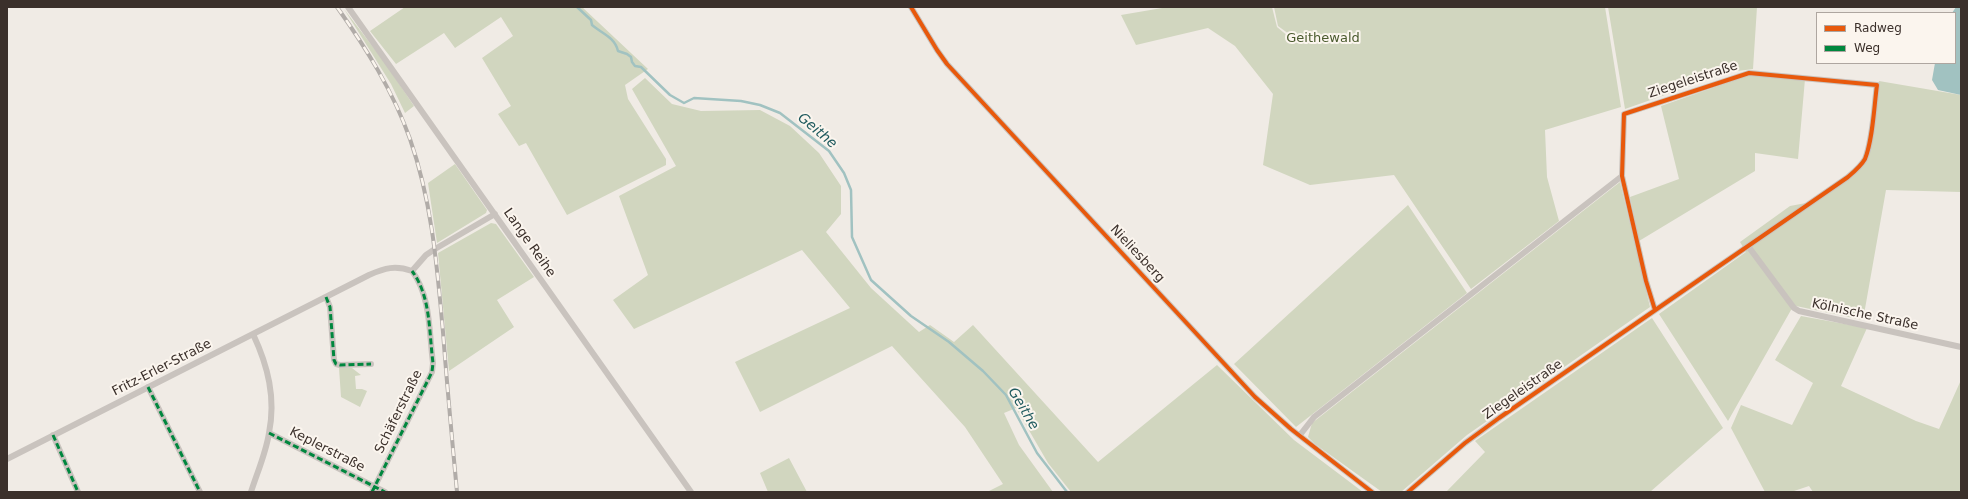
<!DOCTYPE html>
<meta charset="utf-8">
<style>
body{margin:0}
#map{position:relative;width:1968px;height:499px;overflow:hidden;background:#f0ebe5;font-family:"DejaVu Sans",sans-serif}
canvas{display:block}
.frame{position:absolute;inset:0;border:8px solid #3b302b;pointer-events:none}
.legend{position:absolute;left:1816px;top:12px;width:140px;height:52px;box-sizing:border-box;background:#fbf5ee;border:1px solid #aea6a0;margin:0;padding:5px 7px;list-style:none;font-size:12px;color:#3b302b}
.legend li{display:flex;align-items:center;gap:8px;height:20px}
.legend b{width:20px;border:1px solid #aea6a0}
</style>
<div id="map">
<canvas width="1968" height="499"></canvas>
<div class="frame"></div>
<ul class="legend">
<li><b style="height:5px;background:#e8590c"></b>Radweg</li>
<li><b style="height:5px;background:#00873e"></b>Weg</li>
</ul>
</div>
<script>
const g = document.querySelector('canvas').getContext('2d');
g.lineJoin = 'round';
function fillPath(path, color) {
  g.fillStyle = color;
  g.fill(path, 'evenodd');
}
function trace(path, color, width, dash) {
  g.strokeStyle = color;
  g.lineWidth = width;
  g.lineCap = dash ? 'butt' : 'round';
  g.setLineDash(dash || []);
  g.stroke(path);
}
function drawText(font, color, halo, rows, align = 'center') {
  g.font = font + ' "DejaVu Sans",sans-serif';
  g.lineWidth = 4;
  g.setLineDash([]);
  g.textBaseline = 'middle';
  g.strokeStyle = halo;
  g.fillStyle = color;
  for (const [text, x, y, turn = 0] of rows) {
    g.save();
    g.translate(x, y);
    g.rotate((+turn || 0) * Math.PI / 180);
    g.textAlign = isNaN(turn) ? turn : align;
    if (halo) g.strokeText(text, 0, 0);
    g.fillText(text, 0, 0);
    g.restore();
  }
}
fillPath(new Path2D(`
 M 405,7 L 582,7 L 648,69 L 625,85 L 628,99 L 666,159 L 666,165 L 567,215 L 526,143 L 519,146 L 498,114 L 511,106 L 482,58 L 513,36 L 501,17 L 455,48 L 444,33 L 396,64 L 370,31 Z
 M 1168,7 L 1272,7 L 1277,27 L 1289,37 L 1289,34 L 1278,26 L 1274,7 L 1605,7 L 1621,107 L 1545,130 L 1547,177 L 1559,221 L 1471,289 L 1394,175 L 1310,185 L 1263,165 L 1273,94 L 1235,46 L 1208,28 L 1136,45 L 1121,15 Z
 M 1608,7 L 1757,7 L 1753,69 L 1730,72 L 1625,109 Z
 M 344,9 L 386,64 L 414,106 L 405,113 L 391,84 Z
 M 1752,74 L 1805,79 L 1798,159 L 1755,153 L 1755,171 L 1639,241 L 1630,197 L 1679,179 L 1661,106 Z
 M 645,78 L 672,104 L 701,111 L 760,110 L 790,126 L 819,153 L 841,186 L 841,214 L 826,232 L 871,288 L 919,332 L 930,325 L 954,342 L 973,325 L 1098,462 L 1217,365 L 1294,440 L 1363,492 L 1071,492 L 1048,463 L 1016,408 L 1004,413 L 1019,445 L 1053,492 L 987,492 L 1003,484 L 965,427 L 892,346 L 760,412 L 735,362 L 850,308 L 802,250 L 634,329 L 613,300 L 648,275 L 619,196 L 676,166 L 632,89 Z
 M 1879,81 L 1961,95 L 1961,192 L 1886,190 L 1863,320 L 1796,306 L 1791,310 L 1728,421 L 1659,314 L 1746,252 L 1740,242 L 1790,206 L 1806,203 L 1862,166 L 1873,121 Z
 M 455,164 L 487,210 L 486,213 L 437,243 L 428,183 Z
 M 1620,182 L 1650,307 L 1467,435 L 1401,492 L 1382,492 L 1315,444 L 1308,437 L 1312,423 Z
 M 1408,205 L 1467,293 L 1296,427 L 1234,364 Z
 M 491,223 L 496,224 L 534,277 L 497,300 L 514,327 L 449,371 L 438,253 Z
 M 1801,316 L 1867,328 L 1841,386 L 1916,421 L 1939,429 L 1961,380 L 1961,492 L 1813,492 L 1809,486 L 1791,492 L 1765,492 L 1731,428 L 1741,405 L 1792,425 L 1813,383 L 1775,360 Z
 M 1652,318 L 1723,428 L 1650,492 L 1446,492 L 1485,452 L 1475,441 Z
 M 339,368 L 352,368 L 361,375 L 355,376 L 356,389 L 362,389 L 367,391 L 360,407 L 341,397 Z
 M 789,458 L 807,492 L 768,492 L 760,473 Z`), '#d1d6bf');
fillPath(new Path2D(`
 M 1956,7 L 1961,7 L 1961,95 L 1938,90 L 1932,80 L 1935,63 L 1955,63 L 1955,13 L 1952,13 Z`), '#a1c2c1');
trace(new Path2D(`
 M 577,7 L 591,20 L 592,25 C 601,33 615,37 618,51 L 627,54 L 631,57 L 632,62 L 635,66 L 641,67 L 670,95 L 684,103 L 694,98 L 741,101 L 760,105 L 780,113 L 829,151 L 844,173 L 851,190 L 852,237 L 871,280 L 911,316 L 949,342 L 983,371 L 1006,395 L 1037,453 L 1067,492`), '#a1c2c1', 2.5);
trace(new Path2D(`
 M 348,7 L 691,492
 M 911,7 L 937,50 L 947,64 L 1255,397 L 1291,429 L 1372,492
 M 1748,246 L 1794,308 L 1799,311 L 1961,347
 M 326,297 L 330,307 L 334,360 L 336,364 L 340,365 L 371,364
 M 148,387 L 200,492
 M 269,433 L 385,492
 M 53,435 L 78,492
 M 1300,435 L 1314,417 L 1622,176
 M 7,459 L 369,275 C 385,268 395,265 412,271 L 426,255 L 435,249 L 495,214
 M 251,492 C 257,473 266,453 269,433 C 276,398 268,366 253,334
 M 372,492 L 432,372 L 433,363 C 429,333 431,296 412,271
 M 1408,492 L 1465,443 L 1499,418 L 1848,177 C 1855,171 1861,166 1865,159 C 1873,139 1874,107 1877,85 L 1749,73 L 1624,114 L 1622,176 L 1646,281 L 1655,310`), '#c9c3be', 6);
const rail = new Path2D(`
 M 337,7 C 366,48 393,91 410,139 C 432,202 437,266 443,332 C 447,385 452,439 457,492`);
trace(rail, '#b1aca8', 4);
trace(rail, '#fbf5ee', 2.5, [8]);
trace(new Path2D(`
 M 326,297 L 330,307 L 334,360 L 336,364 L 340,365 L 371,364
 M 148,387 L 200,492
 M 269,433 L 385,492
 M 53,435 L 78,492
 M 372,492 L 432,372 L 433,363 C 429,333 431,296 412,271`), '#00873e', 3, [6, 3]);
trace(new Path2D(`
 M 911,7 L 937,50 L 947,64 L 1255,397 L 1291,429 L 1372,492
 M 1408,492 L 1465,443 L 1499,418 L 1848,177 C 1855,171 1861,166 1865,159 C 1873,139 1874,107 1877,85 L 1749,73 L 1624,114 L 1622,176 L 1646,281 L 1655,310`), '#e8590c', 4);
drawText('13px', '#4a5a2e', '#fbf5ee', [
 ["Geithewald",1323,39]
]);
drawText('13px', '#3b302b', '#fbf5ee', [
 ["Ziegeleistraße",1693,80,-18],
 ["Lange Reihe",529,243,55],
 ["Nieliesberg",1137,254,47],
 ["Kölnische Straße",1865,315,12],
 ["Fritz-Erler-Straße",162,368,-27],
 ["Ziegeleistraße",1523,390,-35],
 ["Schäferstraße",399,412,-64],
 ["Keplerstraße",327,450,27]
]);
drawText('italic 14px', '#1f5a5e', '#fbf5ee', [
 ["Geithe",817,131,40],
 ["Geithe",1023,409,59]
]);
</script>
